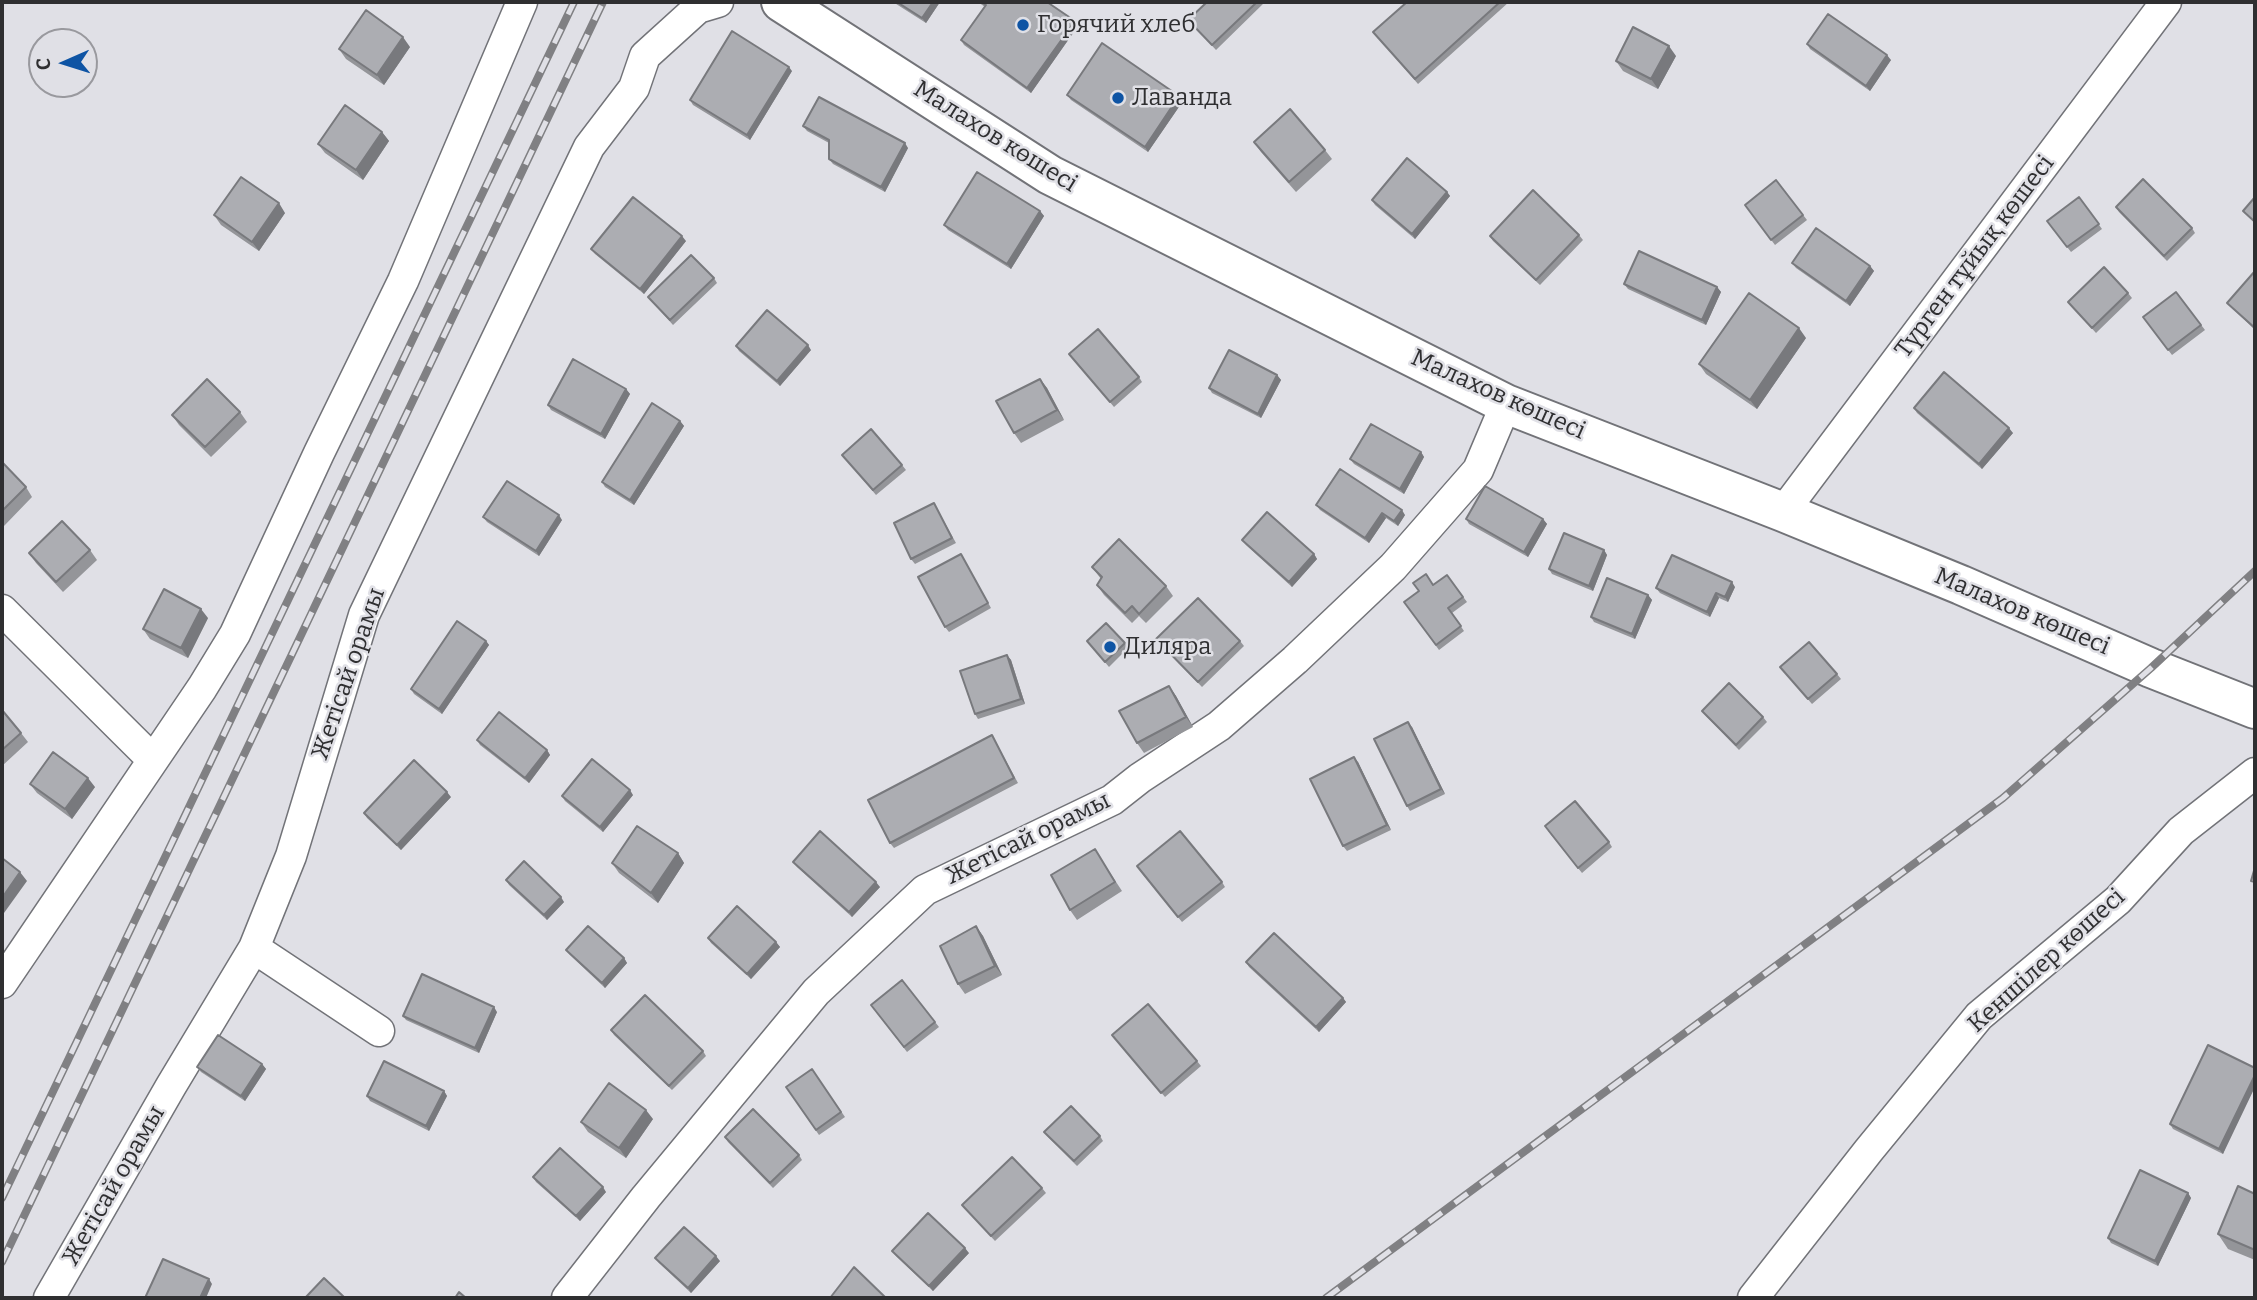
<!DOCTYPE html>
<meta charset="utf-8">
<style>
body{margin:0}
#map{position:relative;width:2257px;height:1300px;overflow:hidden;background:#e0e0e6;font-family:Bitter,serif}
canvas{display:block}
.frame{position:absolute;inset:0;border:4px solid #2f2f31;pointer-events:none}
.north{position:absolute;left:28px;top:28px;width:70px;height:70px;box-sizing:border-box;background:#e0e0e6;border:2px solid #99999e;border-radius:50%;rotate:267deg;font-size:19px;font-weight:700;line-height:28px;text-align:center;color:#2f2f31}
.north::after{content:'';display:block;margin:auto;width:24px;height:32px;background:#0e54a4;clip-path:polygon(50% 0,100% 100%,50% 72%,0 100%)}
</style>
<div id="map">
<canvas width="2257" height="1300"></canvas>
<div class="frame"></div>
<div class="north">С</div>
</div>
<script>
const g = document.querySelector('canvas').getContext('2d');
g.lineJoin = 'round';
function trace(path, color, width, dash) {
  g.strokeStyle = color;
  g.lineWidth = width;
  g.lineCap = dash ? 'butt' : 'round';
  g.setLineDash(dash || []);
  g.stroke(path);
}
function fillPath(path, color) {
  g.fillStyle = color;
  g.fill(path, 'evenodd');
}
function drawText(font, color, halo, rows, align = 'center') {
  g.font = font + ' Bitter,serif';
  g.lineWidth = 5;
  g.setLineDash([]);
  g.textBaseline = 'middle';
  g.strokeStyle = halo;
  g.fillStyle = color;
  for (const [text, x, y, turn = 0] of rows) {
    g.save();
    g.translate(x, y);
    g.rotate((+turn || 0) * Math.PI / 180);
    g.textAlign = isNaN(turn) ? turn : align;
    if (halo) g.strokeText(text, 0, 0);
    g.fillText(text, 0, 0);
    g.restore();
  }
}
const minor = new Path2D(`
 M 1783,512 L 2166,2
 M 2,610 L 152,759
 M 254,948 L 379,1031
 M 2,983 L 202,688 L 235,634 L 319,453 L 403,281 L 522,2
 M 49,1298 L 171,1086 L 254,948 L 291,856 L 364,615 L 589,147 L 634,88 L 645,56 L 698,8 L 718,2
 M 567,1298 L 646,1197 L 816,992 L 925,890 L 1112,800 L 1140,778 L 1219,726 L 1295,660 L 1393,567 L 1478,470 L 1506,404
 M 1753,1298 L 1869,1150 L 1979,1016 L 2118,900 L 2181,831 L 2255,773`);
const major = new Path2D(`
 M 781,2 L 1050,175 L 1506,404 L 1783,512 L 1961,585 L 2151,668 L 2255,709`);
trace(minor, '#727378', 33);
trace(major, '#727378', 42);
trace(minor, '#fff', 30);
trace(major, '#fff', 38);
const rail = new Path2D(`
 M 2,1198 L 574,2
 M 2,1262 L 603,2
 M 1326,1298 L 2003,798 L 2151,668 L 2255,571`);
trace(rail, '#808083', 8);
trace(rail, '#e0e0e6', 5, [16]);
fillPath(new Path2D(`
 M 893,2 L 940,2 L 926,23 Z
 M 978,2 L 1047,2 L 1075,21 L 1078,26 L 1031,93 L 964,45 L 961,40 L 985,7 Z
 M 1207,2 L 1265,2 L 1216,50 L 1188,20 Z
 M 1407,2 L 1509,2 L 1418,84 L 1373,32 Z
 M 1807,44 L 1891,60 L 1870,91 L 1810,49 Z
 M 410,47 L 384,85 L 346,59 L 339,49 Z
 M 1676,56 L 1658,89 L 1623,71 L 1616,61 Z
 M 792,71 L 750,140 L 693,105 L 690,100 Z
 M 1067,95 L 1183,101 L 1148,152 L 1071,100 Z
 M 803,126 L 908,148 L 885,192 L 833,164 L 829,159 L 829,143 L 807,131 Z
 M 382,132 L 389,141 L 363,180 L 325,153 L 318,144 Z
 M 1254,142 L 1325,150 L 1332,159 L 1296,192 L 1261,152 Z
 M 1776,180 L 1807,220 L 1775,245 L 1745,205 Z
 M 1447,192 L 1450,196 L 1415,239 L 1375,205 L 1372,200 Z
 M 2079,197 L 2102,229 L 2071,252 L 2047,221 Z
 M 2116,207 L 2192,228 L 2195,233 L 2167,261 L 2119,212 Z
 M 1040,211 L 1044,216 L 1011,269 L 948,230 L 944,225 Z
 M 285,213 L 259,251 L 221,225 L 214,215 Z
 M 1579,235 L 1583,240 L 1540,285 L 1493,241 L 1490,236 Z
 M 686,241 L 644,294 L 595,254 L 591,249 Z
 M 1792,263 L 1870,266 L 1874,271 L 1850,306 L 1796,268 Z
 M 2255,271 L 2255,330 L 2231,307 L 2227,303 Z
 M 714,278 L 717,283 L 673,325 L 648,297 Z
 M 1624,284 L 1717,287 L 1721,292 L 1706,325 L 1628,289 Z
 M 2176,292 L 2205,330 L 2172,355 L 2143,317 Z
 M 2128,293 L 2132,298 L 2096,333 L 2068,302 Z
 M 1806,338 L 1757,409 L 1706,374 L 1699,364 Z
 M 736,346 L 811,350 L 780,386 L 739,351 Z
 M 1069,354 L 1139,377 L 1142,382 L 1114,407 Z
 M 1277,375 L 1281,380 L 1261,418 L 1212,393 L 1209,388 Z
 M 1040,379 L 1047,388 L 1064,420 L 1021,443 L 1014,433 Z
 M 626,389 L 630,394 L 605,439 L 551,410 L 548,405 Z
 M 1914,408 L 2013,433 L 1982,469 L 1917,413 Z
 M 240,412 L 247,422 L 211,457 L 179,425 L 172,415 Z
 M 680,421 L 684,426 L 634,505 L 605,487 L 602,482 Z
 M 1421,452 L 1424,457 L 1404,494 L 1354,464 L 1350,459 Z
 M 842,455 L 902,465 L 906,470 L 876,495 Z
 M 2,462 L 26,487 L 32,497 L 4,526 L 2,524 Z
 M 934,503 L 956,543 L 915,564 L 911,559 Z
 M 1316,505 L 1405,515 L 1398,526 L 1386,518 L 1369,543 L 1320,510 Z
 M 483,517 L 562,520 L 539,556 L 487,522 Z
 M 1466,519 L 1543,519 L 1547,524 L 1528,557 L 1469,524 Z
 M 1242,540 L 1314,554 L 1317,559 L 1292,587 L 1246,545 Z
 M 90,550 L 97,560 L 63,592 L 36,563 L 29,553 Z
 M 1604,550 L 1607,555 L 1593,591 L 1552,574 L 1549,569 Z
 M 961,554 L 991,608 L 949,632 L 945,627 Z
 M 1092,567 L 1166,586 L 1173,596 L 1146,623 L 1139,616 L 1132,623 L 1104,595 L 1097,585 L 1101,579 Z
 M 1447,575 L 1467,602 L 1452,613 L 1464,631 L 1439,650 L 1404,602 L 1419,591 L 1433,585 Z
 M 1735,587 L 1728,602 L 1719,598 L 1710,617 L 1660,593 L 1656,588 Z
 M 1648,595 L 1652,600 L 1635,639 L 1594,622 L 1591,617 Z
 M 208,618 L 188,658 L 150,639 L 143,629 Z
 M 1156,639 L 1240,641 L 1244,646 L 1202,687 L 1160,644 Z
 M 486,641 L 489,645 L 442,714 L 414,694 L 411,689 Z
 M 1087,641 L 1125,643 L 1128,648 L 1109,667 Z
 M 1007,655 L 1011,660 L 1025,704 L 978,719 L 975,714 Z
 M 1780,667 L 1837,674 L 1841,679 L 1812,704 Z
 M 1169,686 L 1176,696 L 1193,727 L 1144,753 L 1137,743 Z
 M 2,710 L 21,733 L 28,742 L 2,766 Z
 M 1702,711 L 1763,717 L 1767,722 L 1739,750 L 1706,716 Z
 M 1412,727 L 1445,794 L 1410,811 L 1407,806 Z
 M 992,735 L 1018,783 L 894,848 L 890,843 Z
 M 477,740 L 547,750 L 550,755 L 529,783 L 480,745 Z
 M 1358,762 L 1391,830 L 1347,851 L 1343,846 Z
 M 30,784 L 95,787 L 72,819 L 37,793 Z
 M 633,795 L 603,832 L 565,801 L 562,796 Z
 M 451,797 L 401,850 L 367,818 L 364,813 Z
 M 1548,831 L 1609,842 L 1612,847 L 1582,873 Z
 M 678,853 L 684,863 L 658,903 L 619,873 L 612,863 Z
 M 1101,859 L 1122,891 L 1077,920 L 1070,910 Z
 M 793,862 L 880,887 L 852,917 L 797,867 Z
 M 1140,871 L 1222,882 L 1225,887 L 1182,922 Z
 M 506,880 L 564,902 L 547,920 L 509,885 Z
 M 976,926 L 983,936 L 1002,975 L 965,994 L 958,984 Z
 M 708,938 L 776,942 L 780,947 L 751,979 L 711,943 Z
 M 566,950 L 624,958 L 627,963 L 605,988 L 570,955 Z
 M 1246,962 L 1343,998 L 1346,1002 L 1319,1032 L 1249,967 Z
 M 902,980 L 939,1027 L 907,1052 L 871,1005 Z
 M 497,1012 L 479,1053 L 406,1020 L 403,1016 Z
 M 611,1030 L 703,1051 L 706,1056 L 672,1090 L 614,1035 Z
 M 1112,1035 L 1197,1061 L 1201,1066 L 1165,1097 Z
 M 262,1064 L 266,1069 L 245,1101 L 201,1072 L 197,1067 Z
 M 2255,1068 L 2223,1154 L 2173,1129 L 2170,1124 Z
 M 812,1069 L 845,1117 L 819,1135 L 786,1087 Z
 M 444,1091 L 447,1096 L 429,1131 L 370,1101 L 367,1096 Z
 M 653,1119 L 626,1158 L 588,1132 L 581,1122 Z
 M 1044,1132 L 1100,1136 L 1103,1141 L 1077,1166 L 1048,1137 Z
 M 725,1137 L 799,1155 L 802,1160 L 773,1188 L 728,1142 Z
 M 533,1177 L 606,1192 L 580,1221 L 536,1182 Z
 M 1042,1188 L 1046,1193 L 995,1241 L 962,1205 Z
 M 2188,1193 L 2191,1198 L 2158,1266 L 2111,1243 L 2108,1238 Z
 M 2255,1194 L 2255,1260 L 2228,1249 L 2218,1234 Z
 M 892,1251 L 969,1253 L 933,1291 L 896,1256 Z
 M 655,1258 L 720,1261 L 691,1293 L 659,1263 Z`), '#949599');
fillPath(new Path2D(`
 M 933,2 L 940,2 L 926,23 L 922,18 Z
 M 1075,21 L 1078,26 L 1031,93 L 1027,88 Z
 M 403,37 L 410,47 L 384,85 L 377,75 Z
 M 1669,46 L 1676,56 L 1658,89 L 1651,79 Z
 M 1887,55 L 1891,60 L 1870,91 L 1866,86 Z
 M 789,67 L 792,71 L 750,140 L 747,135 Z
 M 1179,96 L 1183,101 L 1148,152 L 1145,147 Z
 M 382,132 L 389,141 L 363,180 L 356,170 Z
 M 905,143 L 908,148 L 885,192 L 881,187 Z
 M 1447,192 L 1450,196 L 1415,239 L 1412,234 Z
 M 279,203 L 285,213 L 259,251 L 252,242 Z
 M 1040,211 L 1044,216 L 1011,269 L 1007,264 Z
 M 682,236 L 686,241 L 644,294 L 640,289 Z
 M 1870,266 L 1874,271 L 1850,306 L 1846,301 Z
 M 1717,287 L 1721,292 L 1706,325 L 1702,320 Z
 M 1799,328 L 1806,338 L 1757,409 L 1750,400 Z
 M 808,345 L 811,350 L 780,386 L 777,381 Z
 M 1277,375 L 1281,380 L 1261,418 L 1258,414 Z
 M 1040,379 L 1047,388 L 1064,420 L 1057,410 Z
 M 626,389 L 630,394 L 605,439 L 601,434 Z
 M 680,421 L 684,426 L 634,505 L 630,500 Z
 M 2009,428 L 2013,433 L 1982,469 L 1979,464 Z
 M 1421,452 L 1424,457 L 1404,494 L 1400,489 Z
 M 1402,510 L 1405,515 L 1398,526 L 1394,521 Z
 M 1382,513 L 1386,518 L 1369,543 L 1365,538 Z
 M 559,515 L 562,520 L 539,556 L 536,551 Z
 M 1543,519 L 1547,524 L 1528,557 L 1524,552 Z
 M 1604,550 L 1607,555 L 1593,591 L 1589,586 Z
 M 1314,554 L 1317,559 L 1292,587 L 1289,582 Z
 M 1732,582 L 1735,587 L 1728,602 L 1725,597 Z
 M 1716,593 L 1719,598 L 1710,617 L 1707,612 Z
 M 1648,595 L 1652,600 L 1635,639 L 1632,634 Z
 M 201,609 L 208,618 L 188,658 L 181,648 Z
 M 486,641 L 489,645 L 442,714 L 439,709 Z
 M 1007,655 L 1011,660 L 1025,704 L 1021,699 Z
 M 1169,686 L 1176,696 L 1193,727 L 1186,717 Z
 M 1408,722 L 1412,727 L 1445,794 L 1441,789 Z
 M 547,750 L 550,755 L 529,783 L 525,778 Z
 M 1354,757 L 1358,762 L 1391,830 L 1387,825 Z
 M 88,778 L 95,787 L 72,819 L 65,809 Z
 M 630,790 L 633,795 L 603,832 L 600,827 Z
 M 447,792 L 451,797 L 401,850 L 397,845 Z
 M 678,853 L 684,863 L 658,903 L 651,893 Z
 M 20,872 L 27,881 L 4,913 L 2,909 L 2,898 Z
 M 876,882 L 880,887 L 852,917 L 849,912 Z
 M 561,897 L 564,902 L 547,920 L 544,915 Z
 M 976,926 L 983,936 L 1002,975 L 995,966 Z
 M 776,942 L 780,947 L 751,979 L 747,974 Z
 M 624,958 L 627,963 L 605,988 L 602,983 Z
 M 1343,998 L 1346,1002 L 1319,1032 L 1316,1027 Z
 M 494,1007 L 497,1012 L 479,1053 L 475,1048 Z
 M 262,1064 L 266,1069 L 245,1101 L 241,1096 Z
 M 2255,1075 L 2255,1087 L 2223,1154 L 2219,1149 Z
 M 444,1091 L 447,1096 L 429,1131 L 426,1126 Z
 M 646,1110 L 653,1119 L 626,1158 L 619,1148 Z
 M 603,1187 L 606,1192 L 580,1221 L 576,1216 Z
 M 2188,1193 L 2191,1198 L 2158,1266 L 2155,1261 Z
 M 965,1248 L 969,1253 L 933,1291 L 929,1286 Z
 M 716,1256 L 720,1261 L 691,1293 L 688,1288 Z
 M 209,1279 L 212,1284 L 206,1298 L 200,1298 Z`), '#78797d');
const building = new Path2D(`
 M 897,2 L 933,2 L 922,18 Z
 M 981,2 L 1047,2 L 1075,21 L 1027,88 L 961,40 L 986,5 Z
 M 1207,2 L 1257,2 L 1212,45 L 1188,20 Z
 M 1407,2 L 1500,2 L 1415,79 L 1373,32 Z
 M 366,10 L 403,37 L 377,75 L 339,49 Z
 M 1828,14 L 1887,55 L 1866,86 L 1807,44 Z
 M 1633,27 L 1669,46 L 1651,79 L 1616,61 Z
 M 732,31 L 789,67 L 747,135 L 690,100 Z
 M 1102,43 L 1179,96 L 1145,147 L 1067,95 Z
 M 819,97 L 905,143 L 881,187 L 829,159 L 829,140 L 803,126 Z
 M 345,105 L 382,132 L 356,170 L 318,144 Z
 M 1290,109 L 1325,150 L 1289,182 L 1254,142 Z
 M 1407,158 L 1447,192 L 1412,234 L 1372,200 Z
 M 977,172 L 1040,211 L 1007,264 L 944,225 Z
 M 241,177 L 279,203 L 252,242 L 214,215 Z
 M 2143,179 L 2192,228 L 2164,256 L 2116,207 Z
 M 1776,180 L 1803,215 L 1771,240 L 1745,205 Z
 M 1533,190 L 1579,235 L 1536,280 L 1490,236 Z
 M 633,197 L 682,236 L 640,289 L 591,249 Z
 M 2079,197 L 2099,224 L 2067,247 L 2047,221 Z
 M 2255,197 L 2255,222 L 2243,211 Z
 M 1816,228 L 1870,266 L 1846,301 L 1792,263 Z
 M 1639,251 L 1717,287 L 1702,320 L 1624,284 Z
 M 691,255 L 714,278 L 670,320 L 648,297 Z
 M 2104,267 L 2128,293 L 2092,328 L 2068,302 Z
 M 2255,271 L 2255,328 L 2227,303 Z
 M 2176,292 L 2201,325 L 2168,350 L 2143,317 Z
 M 1749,293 L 1799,328 L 1750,400 L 1699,364 Z
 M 767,310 L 808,345 L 777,381 L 736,346 Z
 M 1098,329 L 1139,377 L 1110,402 L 1069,354 Z
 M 1229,350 L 1277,375 L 1258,414 L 1209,388 Z
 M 573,359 L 626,389 L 601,434 L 548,405 Z
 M 1944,372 L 2009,428 L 1979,464 L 1914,408 Z
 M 207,379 L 240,412 L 205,447 L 172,415 Z
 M 1040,379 L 1057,410 L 1014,433 L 996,401 Z
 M 652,403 L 680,421 L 630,500 L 602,482 Z
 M 1371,424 L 1421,452 L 1400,489 L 1350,459 Z
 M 871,429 L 902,465 L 873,490 L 842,455 Z
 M 2,462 L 26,487 L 2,511 Z
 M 1340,469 L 1402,510 L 1394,521 L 1382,513 L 1365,538 L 1316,505 Z
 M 507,481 L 559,515 L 536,551 L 483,517 Z
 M 1485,486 L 1543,519 L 1524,552 L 1466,519 Z
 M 934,503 L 952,538 L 911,559 L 894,523 Z
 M 1267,512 L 1314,554 L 1289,582 L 1242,540 Z
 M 62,521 L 90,550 L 56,582 L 29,553 Z
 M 1564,533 L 1604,550 L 1589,586 L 1549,569 Z
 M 1119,539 L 1166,586 L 1139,614 L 1132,606 L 1125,613 L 1097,585 L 1102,577 L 1092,567 Z
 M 961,554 L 988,603 L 945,627 L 918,577 Z
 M 1672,555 L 1732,582 L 1725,597 L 1716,593 L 1707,612 L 1656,588 Z
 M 1426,574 L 1433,585 L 1447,575 L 1463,597 L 1448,608 L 1461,626 L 1436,645 L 1404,602 L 1419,591 L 1413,583 Z
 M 1607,578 L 1648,595 L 1632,634 L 1591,617 Z
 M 164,589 L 201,609 L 181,648 L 143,629 Z
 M 1198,598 L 1240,641 L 1198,682 L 1156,639 Z
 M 457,621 L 486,641 L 439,709 L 411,689 Z
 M 1106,623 L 1125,643 L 1105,662 L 1087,641 Z
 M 1809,642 L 1837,674 L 1808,699 L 1780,667 Z
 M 1007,655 L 1021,699 L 975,714 L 960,671 Z
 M 1729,683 L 1763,717 L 1736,745 L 1702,711 Z
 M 1169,686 L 1186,717 L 1137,743 L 1119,711 Z
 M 2,710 L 21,733 L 2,750 Z
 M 499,712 L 547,750 L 525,778 L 477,740 Z
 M 1408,722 L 1441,789 L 1407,806 L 1374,739 Z
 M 992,735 L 1014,778 L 890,843 L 868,800 Z
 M 53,752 L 88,778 L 65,809 L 30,784 Z
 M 1354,757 L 1387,825 L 1343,846 L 1310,779 Z
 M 592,759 L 630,790 L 600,827 L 562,796 Z
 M 414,760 L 447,792 L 397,845 L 364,813 Z
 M 1575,801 L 1609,842 L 1578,868 L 1545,826 Z
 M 637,826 L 678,853 L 651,893 L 612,863 Z
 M 820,831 L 876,882 L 849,912 L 793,862 Z
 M 1180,831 L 1222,882 L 1178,917 L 1137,866 Z
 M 1095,849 L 1115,882 L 1070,910 L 1051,875 Z
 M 2,858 L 20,872 L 2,898 Z
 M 524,861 L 561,897 L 544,915 L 506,880 Z
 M 2255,867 L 2255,882 L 2251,881 Z
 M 737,906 L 776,942 L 747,974 L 708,938 Z
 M 588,926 L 624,958 L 602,983 L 566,950 Z
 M 976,926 L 995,966 L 958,984 L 940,946 Z
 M 1274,933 L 1343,998 L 1316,1027 L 1246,962 Z
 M 422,974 L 494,1007 L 475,1048 L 403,1016 Z
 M 902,980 L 935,1022 L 904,1047 L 871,1005 Z
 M 645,995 L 703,1051 L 669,1086 L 611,1030 Z
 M 1148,1004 L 1197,1061 L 1161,1093 L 1112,1035 Z
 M 218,1035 L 262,1064 L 241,1096 L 197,1067 Z
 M 2208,1045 L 2255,1068 L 2255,1075 L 2219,1149 L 2170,1124 Z
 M 384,1061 L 444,1091 L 426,1126 L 367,1096 Z
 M 812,1069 L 841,1112 L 816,1130 L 786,1087 Z
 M 609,1083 L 646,1110 L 619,1148 L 581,1122 Z
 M 1071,1106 L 1100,1136 L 1074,1161 L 1044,1132 Z
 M 753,1109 L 799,1155 L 770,1183 L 725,1137 Z
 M 560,1148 L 603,1187 L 576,1216 L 533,1177 Z
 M 1012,1157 L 1042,1188 L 991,1236 L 962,1205 Z
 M 2140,1170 L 2188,1193 L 2155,1261 L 2108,1238 Z
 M 2238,1186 L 2255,1194 L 2255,1250 L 2218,1234 Z
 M 928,1213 L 965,1248 L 929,1286 L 892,1251 Z
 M 684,1227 L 716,1256 L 688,1288 L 655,1258 Z
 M 163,1259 L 209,1279 L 200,1298 L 145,1298 Z
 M 854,1267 L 886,1298 L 830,1298 Z
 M 324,1278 L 345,1298 L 305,1298 Z
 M 459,1292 L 466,1298 L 455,1298 Z`);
fillPath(building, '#acadb2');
trace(building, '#78797d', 2);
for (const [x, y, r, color] of [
 [1023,25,7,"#0e54a4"],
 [1118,98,7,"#0e54a4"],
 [1110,647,7,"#0e54a4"]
]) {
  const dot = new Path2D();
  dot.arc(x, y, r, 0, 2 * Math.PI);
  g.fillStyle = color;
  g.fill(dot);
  trace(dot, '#e0e0e6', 2.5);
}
drawText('24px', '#2f2f31', '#e0e0e6', [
 ["Горячий хлеб",1037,25],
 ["Лаванда",1132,98],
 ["Диляра",1124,647]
], 'left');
drawText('24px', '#2f2f31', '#e0e0e6', [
 ["Малахов көшесі",995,137,32],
 ["Түрген тұйық көшесі",1975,257,-53],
 ["Малахов көшесі",1498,395,24],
 ["Малахов көшесі",2022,612,23],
 ["Жетісай орамы",349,674,-71],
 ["Жетісай орамы",1028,839,-26],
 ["Кеншілер көшесі",2047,961,-42],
 ["Жетісай орамы",114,1186,-60]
]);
</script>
